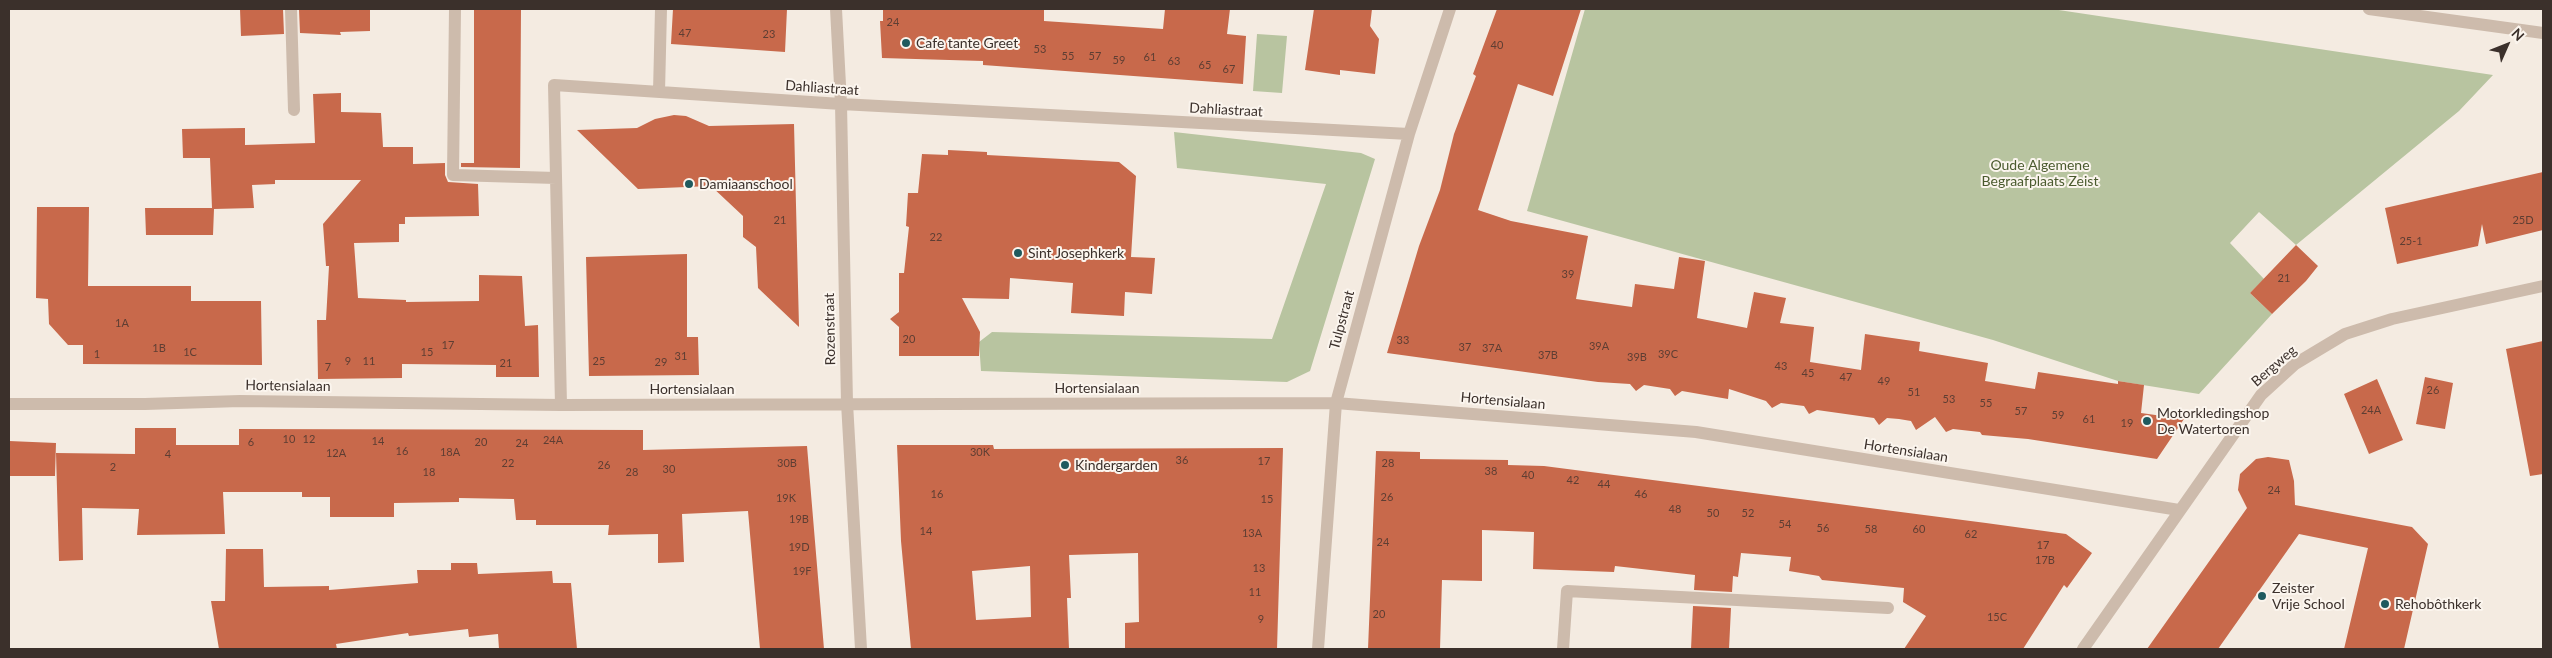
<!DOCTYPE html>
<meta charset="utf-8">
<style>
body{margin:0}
#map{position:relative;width:2552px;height:658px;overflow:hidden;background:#f4ebe1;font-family:Lato,sans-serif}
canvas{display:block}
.frame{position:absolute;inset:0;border:10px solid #3b302b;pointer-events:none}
.north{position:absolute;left:2482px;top:20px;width:50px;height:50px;-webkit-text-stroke:4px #fbf5ee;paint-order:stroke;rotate:46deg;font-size:14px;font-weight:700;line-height:20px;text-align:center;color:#3b302b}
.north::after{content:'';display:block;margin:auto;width:18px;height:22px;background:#3b302b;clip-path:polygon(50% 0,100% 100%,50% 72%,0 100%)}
</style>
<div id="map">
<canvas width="2552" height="658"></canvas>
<div class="frame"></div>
<div class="north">N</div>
</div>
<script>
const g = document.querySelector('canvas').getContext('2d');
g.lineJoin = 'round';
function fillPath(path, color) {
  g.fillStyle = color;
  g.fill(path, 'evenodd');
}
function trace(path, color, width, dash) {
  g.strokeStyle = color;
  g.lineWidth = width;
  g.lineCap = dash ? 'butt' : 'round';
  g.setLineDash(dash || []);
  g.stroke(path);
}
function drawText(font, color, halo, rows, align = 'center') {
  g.font = font + ' Lato,sans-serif';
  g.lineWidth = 4;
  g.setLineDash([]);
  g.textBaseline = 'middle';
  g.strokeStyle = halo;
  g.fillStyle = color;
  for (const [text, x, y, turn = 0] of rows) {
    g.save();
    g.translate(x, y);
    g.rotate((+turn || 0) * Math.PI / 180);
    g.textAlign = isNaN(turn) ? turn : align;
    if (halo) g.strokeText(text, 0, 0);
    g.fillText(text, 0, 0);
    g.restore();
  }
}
fillPath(new Path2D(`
 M 1585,9 L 2052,9 L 2493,75 L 2459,111 L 2296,245 L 2259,212 L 2230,243 L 2264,279 L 2250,293 L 2272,314 L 2199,394 L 2118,381 L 1993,340 L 1527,211 Z
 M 1257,34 L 1287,36 L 1282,93 L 1253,91 Z
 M 1174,132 L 1361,153 L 1375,159 L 1310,371 L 1287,382 L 981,371 L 979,342 L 992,332 L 1272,339 L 1326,184 L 1177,168 Z`), '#b8c4a0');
fillPath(new Path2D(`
 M 240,9 L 283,9 L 284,34 L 241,36 Z
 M 299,9 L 370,9 L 370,31 L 340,32 L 341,35 L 300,33 Z
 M 474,9 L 521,9 L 520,168 L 461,167 L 461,163 L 474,163 Z
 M 673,9 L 787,9 L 785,52 L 671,44 Z
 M 883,9 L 1044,9 L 1044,21 L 1163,29 L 1165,9 L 1230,9 L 1227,34 L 1246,36 L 1243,84 L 1024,68 L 983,65 L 983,61 L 882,58 L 880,21 L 883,21 Z
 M 1314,9 L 1372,9 L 1370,26 L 1379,39 L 1375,74 L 1340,70 L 1340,75 L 1305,70 Z
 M 1497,9 L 1581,9 L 1553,96 L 1518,84 L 1478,210 L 1511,221 L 1588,236 L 1576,299 L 1632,307 L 1635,284 L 1674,289 L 1679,257 L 1705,261 L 1697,318 L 1747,328 L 1754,292 L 1786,298 L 1780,323 L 1814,327 L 1810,362 L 1861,370 L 1865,334 L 1885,337 L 1920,342 L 1919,351 L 1988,363 L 1985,381 L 2035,389 L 2038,372 L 2118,384 L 2118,381 L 2144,385 L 2141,413 L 2184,419 L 2157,459 L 2028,439 L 1982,435 L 1980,432 L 1953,429 L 1946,432 L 1935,417 L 1916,430 L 1911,421 L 1899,419 L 1887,418 L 1879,425 L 1874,418 L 1817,410 L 1809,414 L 1804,406 L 1781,403 L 1772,408 L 1766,401 L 1729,389 L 1728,399 L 1682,391 L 1675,396 L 1670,389 L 1644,385 L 1636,391 L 1630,384 L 1598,382 L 1387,353 L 1419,246 L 1440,190 L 1454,134 L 1476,76 L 1473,74 Z
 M 341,93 L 341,112 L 381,113 L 383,147 L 413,147 L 413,164 L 445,163 L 445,175 L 448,182 L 478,184 L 479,216 L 405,217 L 405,224 L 399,224 L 399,242 L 354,243 L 358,298 L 406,300 L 406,302 L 479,301 L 479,275 L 522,276 L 525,326 L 538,325 L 539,377 L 496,377 L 496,365 L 402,364 L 402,378 L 318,379 L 317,320 L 326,320 L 329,266 L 326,266 L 323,224 L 361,180 L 275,180 L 275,184 L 252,185 L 254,208 L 214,209 L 213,235 L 146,235 L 145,208 L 212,208 L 210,158 L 183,158 L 182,129 L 245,128 L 245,145 L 315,143 L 313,94 Z
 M 674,115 L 686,116 L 709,126 L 794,124 L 799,327 L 758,288 L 756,247 L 743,237 L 743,216 L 711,186 L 638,189 L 577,130 L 637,128 L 655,119 Z
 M 948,150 L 987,152 L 987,155 L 1119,162 L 1136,176 L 1131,257 L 1155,258 L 1152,294 L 1125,292 L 1124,316 L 1071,313 L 1073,283 L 1010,278 L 1009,299 L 962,298 L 980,332 L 979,356 L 899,356 L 899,327 L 890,319 L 899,312 L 899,273 L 904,273 L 909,227 L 906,226 L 908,193 L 918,193 L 922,154 L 948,155 Z
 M 2543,172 L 2543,230 L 2486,244 L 2482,224 L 2478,246 L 2397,264 L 2385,208 Z
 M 37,207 L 89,207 L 88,286 L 191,286 L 191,301 L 261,301 L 262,365 L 83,364 L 83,345 L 68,345 L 49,324 L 48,299 L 36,298 Z
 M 2296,245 L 2318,266 L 2306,281 L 2272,314 L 2250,293 Z
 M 687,254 L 687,337 L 698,337 L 699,375 L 589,376 L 586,257 Z
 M 2543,341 L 2543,474 L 2530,476 L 2506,349 Z
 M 2425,377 L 2453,383 L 2445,429 L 2416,424 Z
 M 2377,379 L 2403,440 L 2369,454 L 2344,394 Z
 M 135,428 L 176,428 L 176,445 L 239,445 L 239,429 L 643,430 L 643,450 L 807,446 L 824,649 L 760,649 L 748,511 L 682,514 L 684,562 L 658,563 L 658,534 L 608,535 L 609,525 L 536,525 L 536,520 L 516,520 L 514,499 L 459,498 L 459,502 L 394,503 L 394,517 L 330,517 L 330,497 L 302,497 L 302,492 L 223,492 L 225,534 L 137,535 L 139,509 L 82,508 L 83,560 L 59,561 L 56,453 L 135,454 Z
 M 9,441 L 56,443 L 55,476 L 9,476 Z
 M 897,445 L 993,445 L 994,449 L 1283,448 L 1277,649 L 1125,649 L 1125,623 L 1139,622 L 1138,553 L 1069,555 L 1071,598 L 1067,598 L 1069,649 L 911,649 L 901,541 ZM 1030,566 L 1031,617 L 976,620 L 972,571 Z
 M 1376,451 L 1420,452 L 1420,459 L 1508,460 L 1508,465 L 1544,466 L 1986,523 L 2066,534 L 2092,553 L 2067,588 L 2064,585 L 2023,649 L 1904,649 L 1926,616 L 1903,602 L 1904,588 L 1822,580 L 1819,576 L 1789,571 L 1791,557 L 1741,553 L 1738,577 L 1733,576 L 1732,592 L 1694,590 L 1695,575 L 1615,566 L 1614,572 L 1533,569 L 1534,532 L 1482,530 L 1482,581 L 1442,580 L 1440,649 L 1368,649 Z
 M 2268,457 L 2289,460 L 2294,481 L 2295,505 L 2412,527 L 2428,544 L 2404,649 L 2344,649 L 2368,548 L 2299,534 L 2218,649 L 2147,649 L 2247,508 L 2238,490 L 2240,474 L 2256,459 Z
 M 226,549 L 263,549 L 264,587 L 329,586 L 329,590 L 418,583 L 417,570 L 451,570 L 451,563 L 477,563 L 478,574 L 552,571 L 553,583 L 571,583 L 577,649 L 499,649 L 498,634 L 469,637 L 468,629 L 409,636 L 408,633 L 336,644 L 337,649 L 219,649 L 211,601 L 225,601 Z
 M 1693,606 L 1731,608 L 1729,649 L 1691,649 Z`), '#c8694b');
trace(new Path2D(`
 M 291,9 L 294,110
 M 455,9 L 453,175 L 556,178
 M 836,9 L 841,104 L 847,403 L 861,649
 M 2369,9 L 2543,33
 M 659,92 L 661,9
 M 9,404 L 145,404 L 240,401 L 561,405 L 1336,403 L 1696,432 L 2179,510
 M 561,405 L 554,85 L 841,104 L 1409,134
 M 1318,649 L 1336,403 L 1409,134 L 1450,9
 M 1563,649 L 1567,591 L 1888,608
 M 2083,649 L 2261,395 L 2295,364 L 2345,334 L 2392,319 L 2543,286`), '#cdbbac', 12);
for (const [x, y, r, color] of [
 [906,43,5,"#1f5a5e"],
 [689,184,5,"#1f5a5e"],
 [1018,253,5,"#1f5a5e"],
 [2147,421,5,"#1f5a5e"],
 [1065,465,5,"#1f5a5e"],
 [2262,596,5,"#1f5a5e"],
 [2385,604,5,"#1f5a5e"]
]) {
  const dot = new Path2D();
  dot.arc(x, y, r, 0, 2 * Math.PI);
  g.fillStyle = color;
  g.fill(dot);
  trace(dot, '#fbf5ee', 2);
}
drawText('11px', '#5e3e33', null, [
 ["24",893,22],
 ["47",685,33],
 ["23",769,34],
 ["40",1497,45],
 ["53",1040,49],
 ["55",1068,56],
 ["57",1095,56],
 ["61",1150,57],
 ["59",1119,60],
 ["63",1174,61],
 ["65",1205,65],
 ["67",1229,69],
 ["21",780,220],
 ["25D",2523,220],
 ["22",936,237],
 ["25-1",2411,241],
 ["39",1568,274],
 ["21",2284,278],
 ["1A",122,323],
 ["20",909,339],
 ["33",1403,340],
 ["17",448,345],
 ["39A",1599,346],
 ["37",1465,347],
 ["1B",159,348],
 ["37A",1492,348],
 ["1C",190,352],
 ["15",427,352],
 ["1",97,354],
 ["39C",1668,354],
 ["37B",1548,355],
 ["31",681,356],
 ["39B",1637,357],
 ["9",348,361],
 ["11",369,361],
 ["25",599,361],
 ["29",661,362],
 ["21",506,363],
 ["43",1781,366],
 ["7",328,367],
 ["45",1808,373],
 ["47",1846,377],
 ["49",1884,381],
 ["26",2433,390],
 ["51",1914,392],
 ["53",1949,399],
 ["55",1986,403],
 ["24A",2371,410],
 ["57",2021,411],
 ["59",2058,415],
 ["61",2089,419],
 ["19",2127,423],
 ["10",289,439],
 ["12",309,439],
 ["24A",553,440],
 ["14",378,441],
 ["6",251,442],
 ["20",481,442],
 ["24",522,443],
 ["16",402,451],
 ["18A",450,452],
 ["30K",980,452],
 ["12A",336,453],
 ["4",168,454],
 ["36",1182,460],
 ["17",1264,461],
 ["22",508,463],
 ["30B",787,463],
 ["28",1388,463],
 ["26",604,465],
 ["2",113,467],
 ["30",669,469],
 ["38",1491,471],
 ["18",429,472],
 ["28",632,472],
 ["40",1528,475],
 ["42",1573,480],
 ["44",1604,484],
 ["24",2274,490],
 ["16",937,494],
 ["46",1641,494],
 ["26",1387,497],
 ["19K",786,498],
 ["15",1267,499],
 ["48",1675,509],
 ["50",1713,513],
 ["52",1748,513],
 ["19B",799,519],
 ["54",1785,524],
 ["56",1823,528],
 ["58",1871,529],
 ["60",1919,529],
 ["14",926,531],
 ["13A",1252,533],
 ["62",1971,534],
 ["24",1383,542],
 ["17",2043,545],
 ["19D",799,547],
 ["17B",2045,560],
 ["13",1259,568],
 ["19F",802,571],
 ["11",1255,592],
 ["20",1379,614],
 ["15C",1997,617],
 ["9",1261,619]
]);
drawText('14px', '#3b302b', '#fbf5ee', [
 ["Cafe tante Greet",916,43],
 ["Damiaanschool",699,184],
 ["Sint Josephkerk",1028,253],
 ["Motorkledingshop",2157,413],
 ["De Watertoren",2157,429],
 ["Kindergarden",1075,465],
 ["Zeister",2272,588],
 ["Vrije School",2272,604],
 ["Rehobôthkerk",2395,604]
], 'left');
drawText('14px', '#3b302b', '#fbf5ee', [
 ["Dahliastraat",822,88,4],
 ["Dahliastraat",1226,110,3],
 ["Tulpstraat",1342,320,-75],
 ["Rozenstraat",830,329,-91],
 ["Bergweg",2274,366,-41],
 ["Hortensialaan",288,386,1],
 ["Hortensialaan",1097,388],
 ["Hortensialaan",692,389],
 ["Hortensialaan",1503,401,5],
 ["Hortensialaan",1906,451,9]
]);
drawText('14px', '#4a5a2e', '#fbf5ee', [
 ["Oude Algemene",2040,165],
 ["Begraafplaats Zeist",2040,181]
]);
</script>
